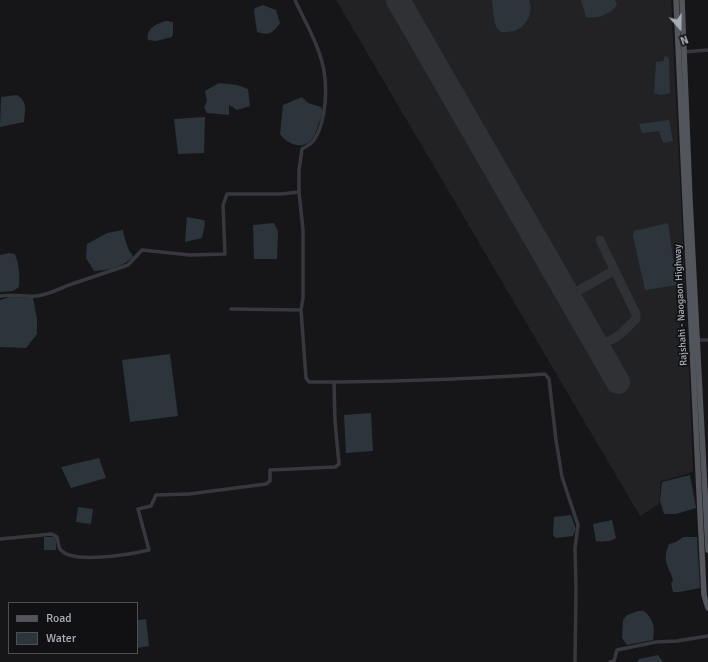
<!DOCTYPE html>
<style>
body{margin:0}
#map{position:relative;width:708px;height:662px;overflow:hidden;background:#161618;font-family:Signika,sans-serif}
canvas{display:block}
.legend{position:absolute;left:8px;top:602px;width:130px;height:52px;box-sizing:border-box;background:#111113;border:1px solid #4d4f55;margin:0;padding:5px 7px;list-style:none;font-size:12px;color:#a8adb8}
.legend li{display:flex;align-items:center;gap:8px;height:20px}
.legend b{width:20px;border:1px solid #4d4f55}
.north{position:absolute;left:660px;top:8px;width:40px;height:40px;-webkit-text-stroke:3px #111113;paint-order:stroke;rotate:160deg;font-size:11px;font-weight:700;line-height:16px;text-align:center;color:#a8adb8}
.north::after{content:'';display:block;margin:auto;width:14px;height:18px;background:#a8adb8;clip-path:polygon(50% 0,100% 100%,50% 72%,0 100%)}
</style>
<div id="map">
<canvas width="708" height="662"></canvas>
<ul class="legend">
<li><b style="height:5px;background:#53555c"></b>Road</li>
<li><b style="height:11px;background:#2c353c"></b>Water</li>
</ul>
<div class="north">N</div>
</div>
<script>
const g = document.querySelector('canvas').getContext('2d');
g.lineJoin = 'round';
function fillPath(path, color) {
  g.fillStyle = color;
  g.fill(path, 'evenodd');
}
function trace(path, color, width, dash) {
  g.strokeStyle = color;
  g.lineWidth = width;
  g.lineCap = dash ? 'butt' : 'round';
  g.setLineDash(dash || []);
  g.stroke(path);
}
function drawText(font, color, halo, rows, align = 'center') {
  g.font = font + ' Signika,sans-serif';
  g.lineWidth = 3.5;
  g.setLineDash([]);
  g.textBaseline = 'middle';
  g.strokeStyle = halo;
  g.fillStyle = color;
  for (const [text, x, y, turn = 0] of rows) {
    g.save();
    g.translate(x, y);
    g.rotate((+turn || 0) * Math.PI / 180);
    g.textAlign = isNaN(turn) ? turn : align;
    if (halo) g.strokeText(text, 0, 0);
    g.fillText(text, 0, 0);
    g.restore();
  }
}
fillPath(new Path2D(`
 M 336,0 L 671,0 L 686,302 L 682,305 L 689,370 L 693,472 L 661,481 L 659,504 L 640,516 Z`), '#222225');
fillPath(new Path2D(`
 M 492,0 L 529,0 C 534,13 527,26 514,31 C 510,32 505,32 501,32 C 492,26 494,10 492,0 Z
 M 581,0 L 615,0 L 617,5 C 610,15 597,19 586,17 Z
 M 263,5 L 276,10 L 280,23 C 273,33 269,36 257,32 L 254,11 L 255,8 Z
 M 166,21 L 173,22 L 173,33 L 172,37 L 156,41 L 148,40 C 146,28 156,24 166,21 Z
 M 665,56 L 669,58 L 670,93 L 661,95 L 654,93 L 656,62 L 663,61 Z
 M 219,83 L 237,85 L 248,89 L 250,106 L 237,110 L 229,105 L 229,115 L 207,113 L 204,107 L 207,101 L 205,91 Z
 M 17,95 C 28,102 25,110 24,122 L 0,127 L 1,97 Z
 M 302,97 L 308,103 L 321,107 C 324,114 321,118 318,125 C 317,130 315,135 312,139 C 303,151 287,144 280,134 L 283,105 Z
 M 205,117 L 204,153 L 178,154 L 174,119 Z
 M 669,120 L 673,141 L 663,143 L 659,131 L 642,133 L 639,124 Z
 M 187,217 L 204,220 L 205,224 L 202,238 L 185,242 Z
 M 274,223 L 278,231 L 277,259 L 254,259 L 253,225 Z
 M 668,223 L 677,285 L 645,290 L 633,236 L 634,231 Z
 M 123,230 C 124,237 126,242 128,248 C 129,252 132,253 133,257 C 125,266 106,271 94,271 L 86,258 L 87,244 L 107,233 Z
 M 9,253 L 15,254 C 19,265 20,275 19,287 L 13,291 L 0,292 L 0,255 Z
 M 9,297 L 33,298 L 37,319 L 37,334 L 26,348 L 0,347 L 0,300 Z
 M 170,354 L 178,416 L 130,422 L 122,360 Z
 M 371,413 L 373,451 L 346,453 L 344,415 Z
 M 99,458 L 106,478 L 71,488 L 61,467 Z
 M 690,475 L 696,508 L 676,514 L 664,514 L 660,501 L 662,482 Z
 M 78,507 L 93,509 L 91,524 L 76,522 Z
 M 571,515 L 576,529 L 573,536 L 556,538 L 553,535 L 554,517 Z
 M 612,520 L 616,538 C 610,542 603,542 596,541 L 593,524 Z
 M 44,537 L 56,537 L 56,550 L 44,550 Z
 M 683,537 L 697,537 L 700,588 L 679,592 L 673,592 L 671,583 L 673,581 C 672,572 664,564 666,554 C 666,551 668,547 669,544 L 676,542 Z
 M 638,611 L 644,611 C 654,620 655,627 653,640 L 627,645 L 622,638 L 623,620 L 627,615 Z
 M 146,619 L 149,646 L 137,648 L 137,620 Z
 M 658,655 L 663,662 L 637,662 L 639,659 Z`), '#2c353c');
trace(new Path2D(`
 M 569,296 L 615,270
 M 595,343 C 613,345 624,330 636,319 L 636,314 L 600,240`), '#303135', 9);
trace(new Path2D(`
 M 398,0 L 618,382`), '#303135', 24);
trace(new Path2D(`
 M 295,0 C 304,20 317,41 322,62 C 328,84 327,121 314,140 C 311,144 306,147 302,149 L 299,170 L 299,192 L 303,230 L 303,298 L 301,310 L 306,378 L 309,382 C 388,382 467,379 545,374 L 549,379 L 556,440 L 562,477 L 578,525 L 575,548 L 576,590 L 575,662
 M 683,52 L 708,50
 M 0,296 C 12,294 24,297 36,296 C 44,296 62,288 69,285 L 128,265 L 142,250 L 190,255 L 225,254 L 223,205 L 227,194 L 281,194 L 299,192
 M 231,309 L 301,310
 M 698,340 L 708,340
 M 0,539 L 52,534 L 57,537 C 58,540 58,546 60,549 C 71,565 132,554 149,550 L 138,509 L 151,506 L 156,495 L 189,494 L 266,484 L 270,481 L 270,470 L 335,467 L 339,464 L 335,421 L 334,382
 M 610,662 L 614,661 L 617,650 L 656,642 L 677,641 L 708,636`), '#37383d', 3.5);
trace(new Path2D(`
 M 676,0 L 685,200 L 704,595 L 708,608
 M 682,0 L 690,200 L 708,550`), '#53555c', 5.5);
drawText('10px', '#a8adb8', '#111113', [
 ["Rajshahi - Naogaon Highway",681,305,-93]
]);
</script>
